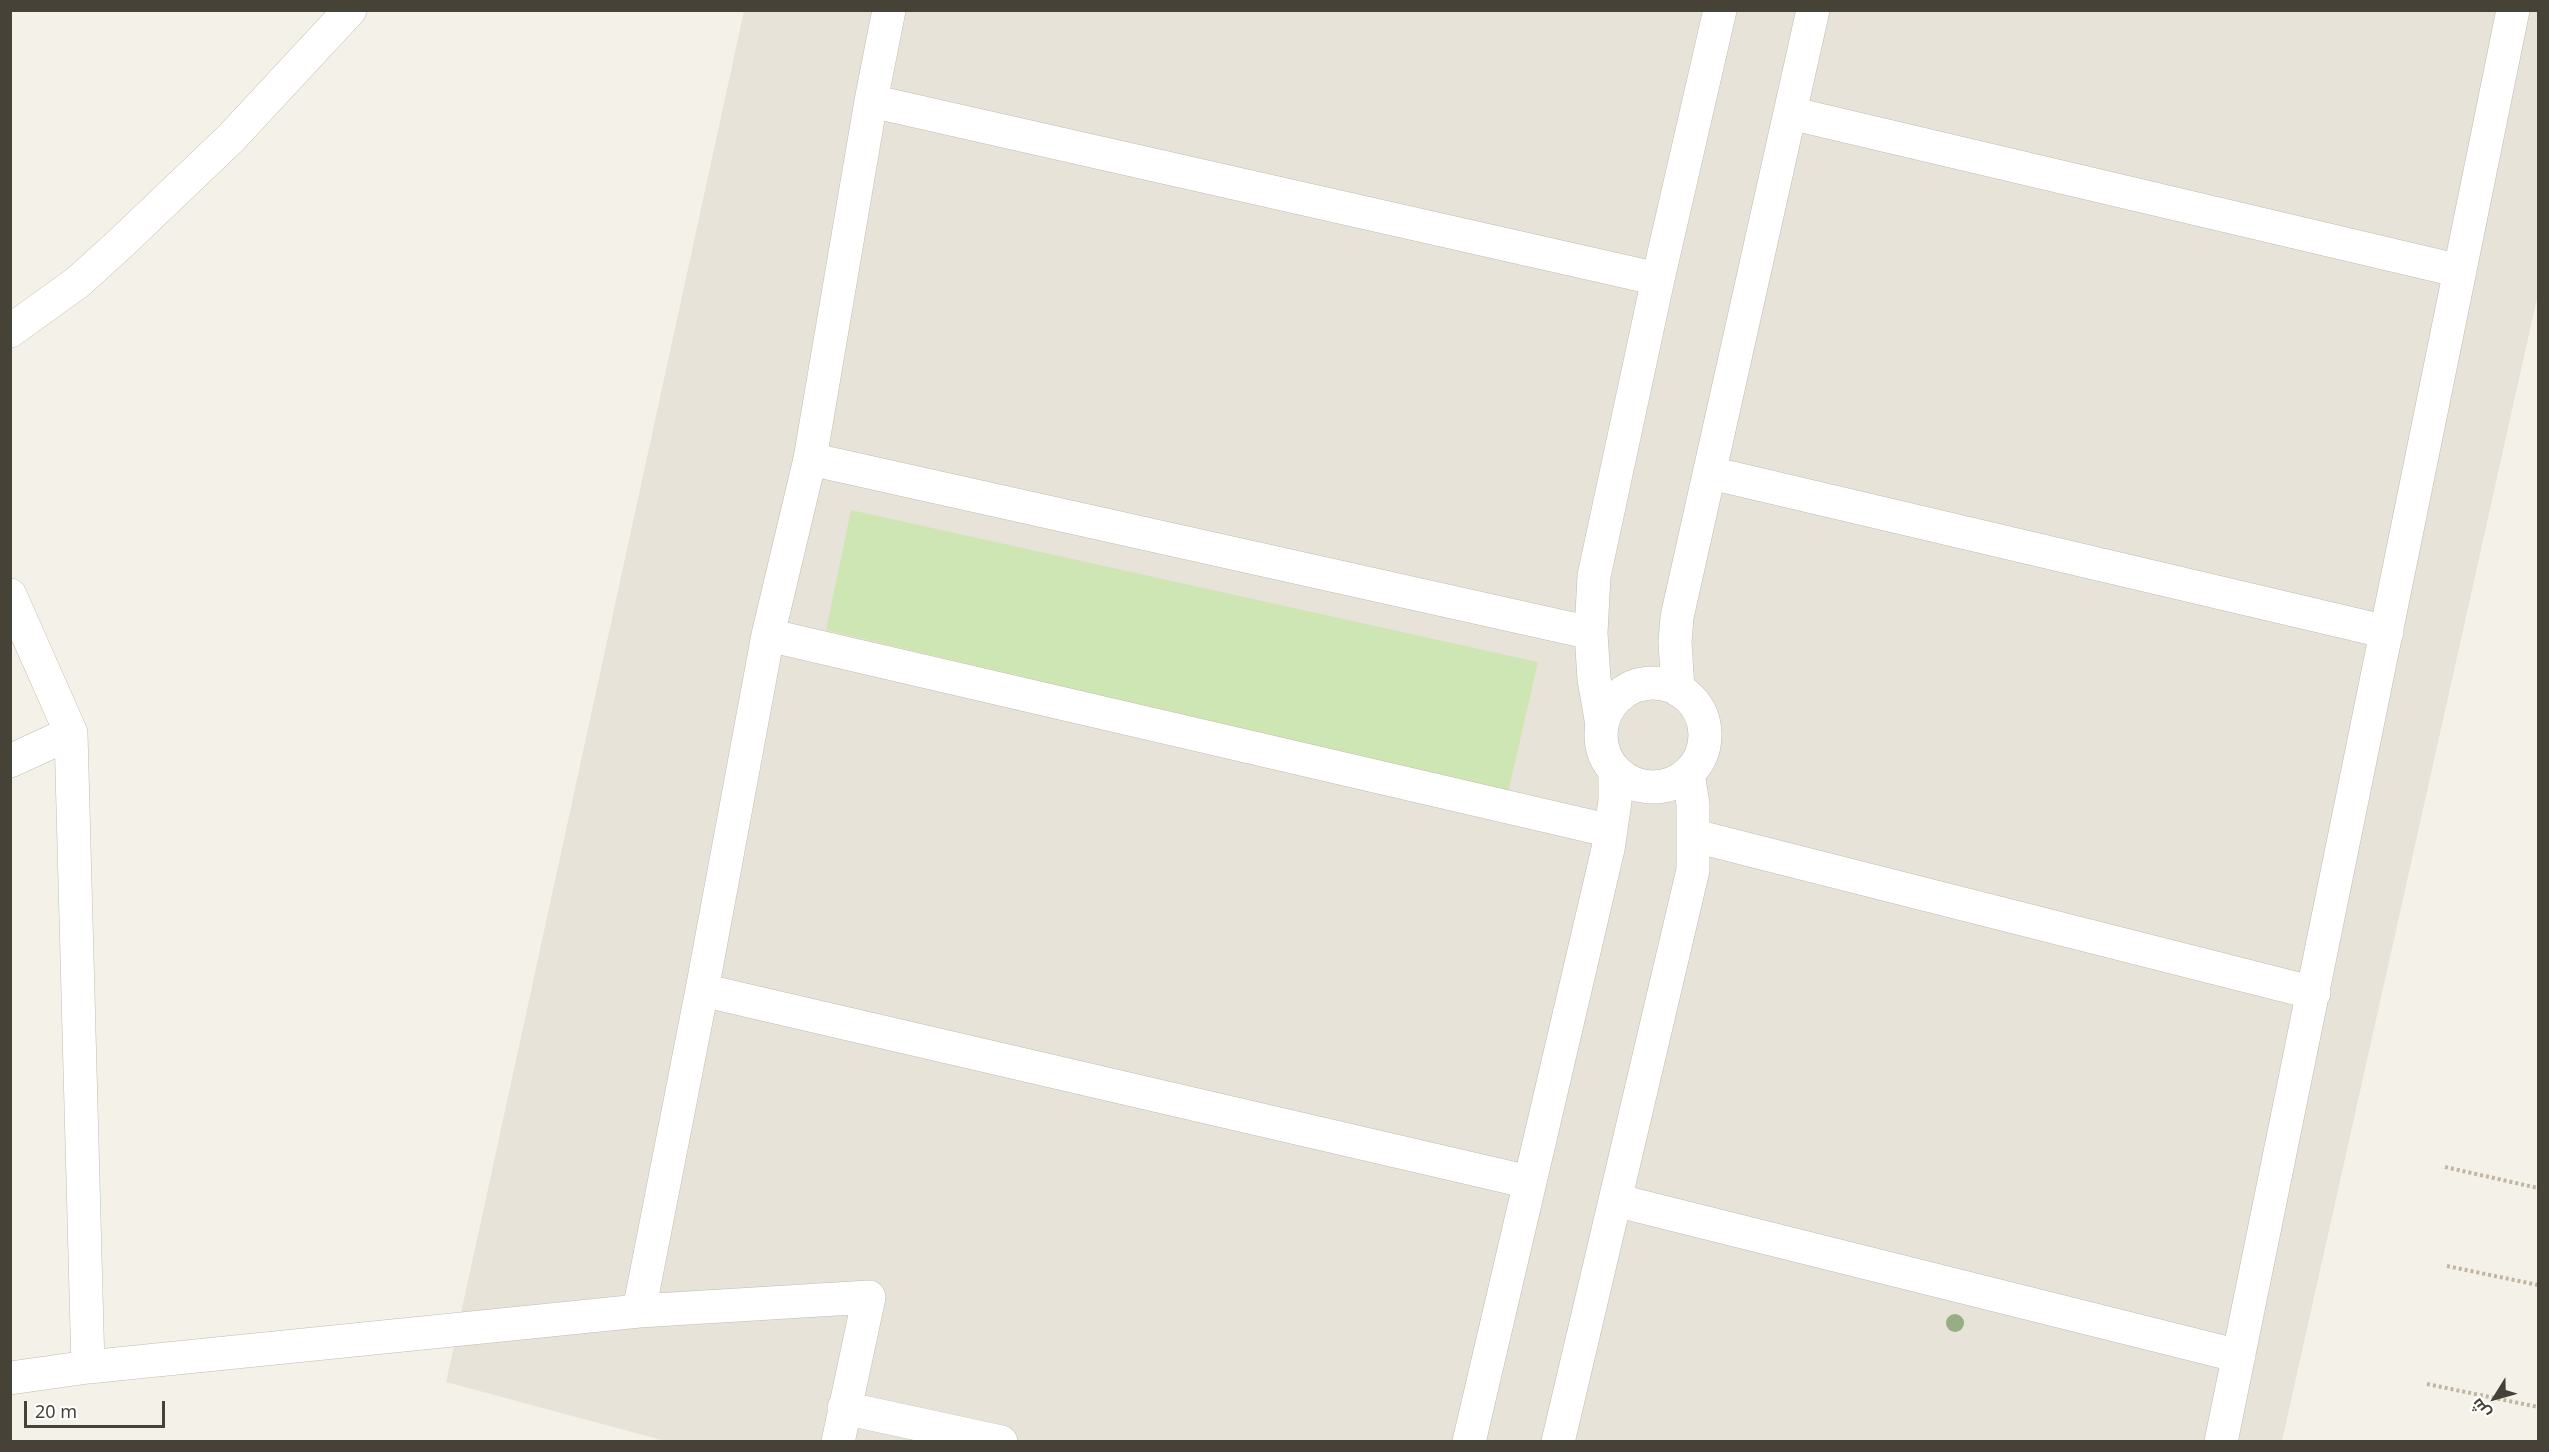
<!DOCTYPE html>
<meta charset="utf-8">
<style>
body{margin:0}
#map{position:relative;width:2549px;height:1452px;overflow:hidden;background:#f4f1e9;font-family:"Noto Sans",Cairo,sans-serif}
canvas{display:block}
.frame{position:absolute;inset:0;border:12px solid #474238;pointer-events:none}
.north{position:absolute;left:2465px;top:1368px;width:60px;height:60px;-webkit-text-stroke:4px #fff;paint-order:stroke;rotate:233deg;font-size:16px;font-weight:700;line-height:24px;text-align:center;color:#474238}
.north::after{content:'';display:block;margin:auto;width:21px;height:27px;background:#474238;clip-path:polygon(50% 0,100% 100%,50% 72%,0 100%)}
.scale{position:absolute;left:24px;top:1401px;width:141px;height:27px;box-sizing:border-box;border:3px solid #474238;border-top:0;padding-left:8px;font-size:18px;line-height:21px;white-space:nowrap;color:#474238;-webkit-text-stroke:4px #fff;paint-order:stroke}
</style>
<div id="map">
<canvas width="2549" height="1452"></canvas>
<div class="frame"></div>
<div class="north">ش</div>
<div class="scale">20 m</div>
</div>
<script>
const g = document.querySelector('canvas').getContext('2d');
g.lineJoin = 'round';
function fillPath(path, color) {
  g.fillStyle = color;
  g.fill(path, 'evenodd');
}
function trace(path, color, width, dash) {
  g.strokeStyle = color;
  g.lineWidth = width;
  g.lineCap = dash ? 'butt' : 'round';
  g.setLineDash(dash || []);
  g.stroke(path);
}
fillPath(new Path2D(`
 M 744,11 L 2538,11 L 2538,294 L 2282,1441 L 669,1442 L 446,1382 Z`), '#e8e3d8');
fillPath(new Path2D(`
 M 851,510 L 1538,662 L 1508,793 L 826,630 Z`), '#cee6b4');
const minor = new Path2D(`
 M 871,101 L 1658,279
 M 1790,113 L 2460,271
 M 10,331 L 78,282 L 121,243 L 231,138 L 350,10
 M 810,459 L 1591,633
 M 1711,473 L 2387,632
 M 10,595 L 71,733 L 88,1367
 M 768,635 L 1611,831
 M1601 735a52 52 0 1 1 104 0a52 52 0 1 1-104 0Z
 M 1678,690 L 1675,642 L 1677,617 L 1813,10
 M 1602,725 L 1594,679 L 1591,633 L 1594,576 L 1658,279 L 1720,10
 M 10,761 L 71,733
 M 1695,836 L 2314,993
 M 702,990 L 1529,1182
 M 1615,1200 L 2239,1356
 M 10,1378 L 88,1367 L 639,1311
 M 844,1408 L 1001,1442
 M 838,1442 L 869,1297 L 639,1311 L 702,990 L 768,635 L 810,459 L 871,101 L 889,10
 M 1469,1442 L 1608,849 L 1615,801 L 1615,771
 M 1558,1442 L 1693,870 L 1693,804 L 1688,774
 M 2221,1442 L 2513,10`);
trace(minor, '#c2bcaf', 34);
trace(new Path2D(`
 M 2445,1167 L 2538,1188
 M 2447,1266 L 2538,1285
 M 2427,1384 L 2538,1407`), '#c0b59e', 4, [3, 3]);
trace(minor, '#fff', 33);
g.fillStyle = '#95ae82';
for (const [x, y] of [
 [1955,1323]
]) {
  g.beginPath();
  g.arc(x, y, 9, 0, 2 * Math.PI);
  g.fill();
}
</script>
